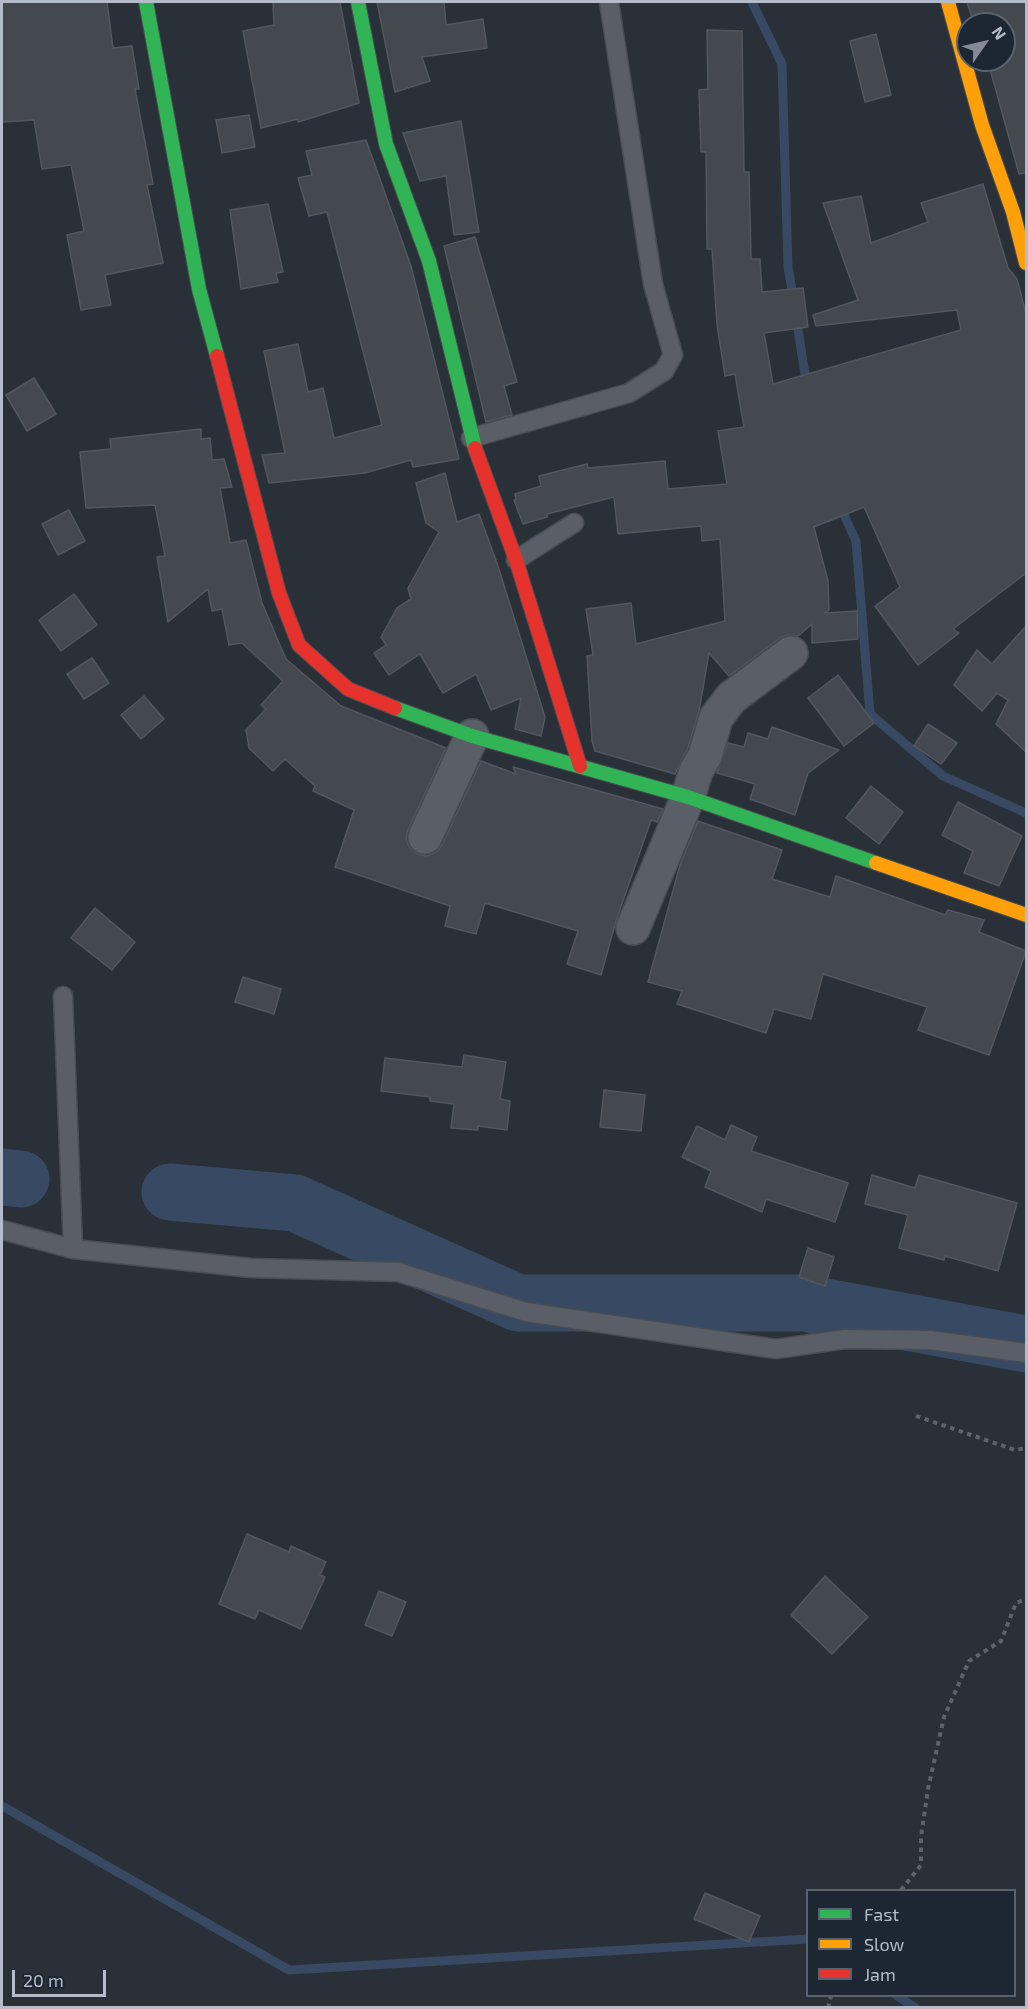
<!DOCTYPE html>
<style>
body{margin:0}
#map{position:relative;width:1028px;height:2009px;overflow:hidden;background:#2a3038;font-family:"Exo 2",sans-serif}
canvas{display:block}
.frame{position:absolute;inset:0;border:3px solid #b4bcc9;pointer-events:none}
.legend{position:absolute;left:806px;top:1889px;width:210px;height:108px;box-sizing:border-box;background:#1d2633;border:2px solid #59626f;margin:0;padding:8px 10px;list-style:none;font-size:18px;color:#b4bcc9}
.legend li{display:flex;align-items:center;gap:12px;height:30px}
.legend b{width:30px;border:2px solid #59626f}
.north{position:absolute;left:956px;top:12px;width:60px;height:60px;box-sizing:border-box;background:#1d2633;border:2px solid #59626f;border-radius:50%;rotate:56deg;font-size:16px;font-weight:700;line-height:24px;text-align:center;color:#b4bcc9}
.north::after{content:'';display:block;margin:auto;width:21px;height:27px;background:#848b96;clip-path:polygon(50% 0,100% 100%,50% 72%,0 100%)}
.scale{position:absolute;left:12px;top:1970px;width:94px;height:27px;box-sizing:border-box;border:3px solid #b4bcc9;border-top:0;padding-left:8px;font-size:18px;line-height:21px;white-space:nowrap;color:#b4bcc9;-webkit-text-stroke:4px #1d2633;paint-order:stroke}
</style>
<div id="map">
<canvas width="1028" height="2009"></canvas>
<div class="frame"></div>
<ul class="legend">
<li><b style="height:8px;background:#30b455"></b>Fast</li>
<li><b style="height:8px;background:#ff9f0a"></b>Slow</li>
<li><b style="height:8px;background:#e5322d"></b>Jam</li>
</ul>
<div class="north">N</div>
<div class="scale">20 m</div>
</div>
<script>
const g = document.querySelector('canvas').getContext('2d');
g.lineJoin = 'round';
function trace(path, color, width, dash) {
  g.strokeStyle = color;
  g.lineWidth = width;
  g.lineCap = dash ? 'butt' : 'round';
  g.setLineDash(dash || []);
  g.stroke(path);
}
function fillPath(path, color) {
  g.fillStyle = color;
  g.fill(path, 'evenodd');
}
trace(new Path2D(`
 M 752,2 L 782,64 L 788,267 L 794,301
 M 796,317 L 807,387
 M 840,506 L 856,541 L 870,714 L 943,776 L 1026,813
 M 2,1806 L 289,1970 L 808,1939
 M 897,1996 L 916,2008`), '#384963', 9);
trace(new Path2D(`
 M 2,1177 L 21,1179
 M 170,1192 L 295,1203 L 518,1303 L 804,1303 L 1026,1344`), '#384963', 57);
const building = new Path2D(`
 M 2,2 L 107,2 L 113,48 L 132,46 L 139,89 L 135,89 L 153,184 L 147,185 L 163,263 L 105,275 L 111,305 L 81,310 L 67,235 L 84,231 L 71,165 L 42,169 L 34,120 L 2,122 Z
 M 273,2 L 340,2 L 359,103 L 298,122 L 298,119 L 261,128 L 243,31 L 274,25 Z
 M 377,2 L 444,2 L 446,25 L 483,19 L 487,48 L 422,57 L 430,81 L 395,92 Z
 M 967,2 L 1026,2 L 1026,173 L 1019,174 L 990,69 L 986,70 L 983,60 L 1004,60 L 1004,24 L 974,24 Z
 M 707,30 L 742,31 L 744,172 L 749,172 L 751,259 L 760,259 L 762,292 L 803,288 L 808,327 L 764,333 L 773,384 L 961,330 L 957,310 L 816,326 L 813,315 L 858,300 L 823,203 L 861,196 L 871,243 L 928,222 L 921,203 L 983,184 L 1008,268 L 1017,279 L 1026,314 L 1026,573 L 953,629 L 959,633 L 918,665 L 875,606 L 900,587 L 864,507 L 814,527 L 828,581 L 829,610 L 825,613 L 857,611 L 858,639 L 812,643 L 812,624 L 798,636 L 788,635 L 780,638 L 729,676 L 709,653 L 699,711 L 688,748 L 675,774 L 595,751 L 592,741 L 587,656 L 593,655 L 586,609 L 631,603 L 636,644 L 725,621 L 720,539 L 702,541 L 701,526 L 618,534 L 614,497 L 547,514 L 547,517 L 523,524 L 514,500 L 516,499 L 515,494 L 541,486 L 539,476 L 587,464 L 588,468 L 665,461 L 668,489 L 727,484 L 718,431 L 744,427 L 735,374 L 725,376 L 717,325 L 712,249 L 707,249 L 706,152 L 701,152 L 699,90 L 708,89 Z
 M 876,34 L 891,95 L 865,102 L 850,41 Z
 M 249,115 L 255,147 L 222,153 L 216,120 Z
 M 461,121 L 479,232 L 454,235 L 446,176 L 420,181 L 403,133 Z
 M 366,140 L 411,266 L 459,459 L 413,467 L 411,460 L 365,473 L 269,483 L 262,455 L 285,453 L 264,351 L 298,344 L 308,392 L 323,388 L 334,438 L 382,425 L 327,212 L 309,216 L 298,178 L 312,175 L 306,151 Z
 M 268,204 L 283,272 L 276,273 L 278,282 L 241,289 L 230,210 Z
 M 475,237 L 517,382 L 504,386 L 512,415 L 486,422 L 444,246 Z
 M 34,378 L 56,414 L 27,431 L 6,395 Z
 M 201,429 L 201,439 L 210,438 L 212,460 L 224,459 L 232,487 L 220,488 L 230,543 L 246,540 L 262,603 L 286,659 L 341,706 L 446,748 L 408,830 L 406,838 L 409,847 L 417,854 L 427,856 L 436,852 L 442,845 L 481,761 L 516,774 L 513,767 L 663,809 L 657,822 L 651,820 L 616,921 L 601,975 L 567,964 L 578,931 L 485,903 L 476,934 L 445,926 L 450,906 L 335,867 L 354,810 L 313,791 L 315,786 L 285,759 L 273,771 L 249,748 L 246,730 L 266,709 L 261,705 L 283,681 L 242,643 L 229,645 L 222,609 L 212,611 L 208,589 L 168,622 L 157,557 L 165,556 L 155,505 L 86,508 L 80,452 L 111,449 L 110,439 Z
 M 445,473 L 457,522 L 479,514 L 498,566 L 545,717 L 541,736 L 515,729 L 521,698 L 491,710 L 476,674 L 443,693 L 420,654 L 389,675 L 374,653 L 386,645 L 381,637 L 397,608 L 411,599 L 408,588 L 439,532 L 426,523 L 416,483 Z
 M 69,510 L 85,541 L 58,555 L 42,524 Z
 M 74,594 L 97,625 L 61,651 L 39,620 Z
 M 1026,626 L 1026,752 L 996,724 L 1008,700 L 997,693 L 982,711 L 954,685 L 977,650 L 992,664 Z
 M 92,658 L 109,683 L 84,699 L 67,674 Z
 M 838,675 L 874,723 L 844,746 L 808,698 Z
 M 144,696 L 164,719 L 141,739 L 121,715 Z
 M 928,724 L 957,743 L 941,764 L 914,746 Z
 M 772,727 L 839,750 L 808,773 L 795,815 L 750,799 L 755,784 L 717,773 L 728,743 L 744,747 L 748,733 L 768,739 Z
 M 871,786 L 903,812 L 879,844 L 846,818 Z
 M 958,802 L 1022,836 L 999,886 L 964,873 L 973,851 L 942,835 Z
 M 698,821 L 782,850 L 772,879 L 830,897 L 836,876 L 945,915 L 948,910 L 984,920 L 979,932 L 1026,951 L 989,1055 L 918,1030 L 927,1007 L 823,974 L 811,1019 L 774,1009 L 766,1033 L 677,1004 L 682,991 L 648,982 L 680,865 Z
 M 95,908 L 135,942 L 112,970 L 71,938 Z
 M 243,977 L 281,989 L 274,1014 L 235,1002 Z
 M 464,1055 L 506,1062 L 500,1099 L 510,1101 L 507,1130 L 478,1126 L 478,1130 L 451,1128 L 454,1104 L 430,1101 L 430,1097 L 381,1091 L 385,1058 L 462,1067 Z
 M 604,1090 L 645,1095 L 641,1131 L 600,1127 Z
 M 731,1125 L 757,1137 L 751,1151 L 848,1183 L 835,1222 L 766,1199 L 762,1212 L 705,1187 L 711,1171 L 682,1157 L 697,1126 L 725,1140 Z
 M 872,1175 L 915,1188 L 919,1175 L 1017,1203 L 998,1271 L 945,1256 L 944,1260 L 899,1248 L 908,1215 L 865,1204 Z
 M 808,1248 L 834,1257 L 825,1286 L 799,1277 Z
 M 247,1534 L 289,1552 L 291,1546 L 326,1562 L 320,1575 L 325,1577 L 301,1629 L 259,1610 L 255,1619 L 219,1604 Z
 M 825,1576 L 868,1617 L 832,1654 L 791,1615 Z
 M 379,1591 L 406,1602 L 392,1636 L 365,1625 Z
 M 705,1893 L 760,1916 L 749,1942 L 694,1919 Z`);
fillPath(building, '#444950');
trace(building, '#52575f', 1.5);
const lane = new Path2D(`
 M 471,438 L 629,393 L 664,371 L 673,355 L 653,284 L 609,2
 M 516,560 L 574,523
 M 63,996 L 73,1249
 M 2,1230 L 73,1249 L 251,1268 L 398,1272 L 526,1312 L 776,1349 L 845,1339 L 930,1340 L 1026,1353`);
const street = new Path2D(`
 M 425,837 L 472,736
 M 633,928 L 688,797 L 696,771 L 705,756 L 716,718 L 731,698 L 791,653`);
const fast = new Path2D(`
 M 146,2 L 199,289 L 217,356
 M 358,2 L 386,144 L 429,261 L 475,448
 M 395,708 L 472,736 L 688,797 L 876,863`);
const slow = new Path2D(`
 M 948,2 L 982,125 L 1013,212 L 1026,263
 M 876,863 L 1026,915`);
const jam = new Path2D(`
 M 217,356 L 279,593 L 299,645 L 348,689 L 395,708
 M 475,448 L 516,560 L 580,766`);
trace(lane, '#484c53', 21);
trace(street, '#484c53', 36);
trace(fast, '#484c53', 16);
trace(slow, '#484c53', 16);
trace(jam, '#484c53', 16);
trace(new Path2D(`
 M 916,1416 L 1015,1450 L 1026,1448
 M 901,1890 L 921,1865 L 921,1837 L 928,1789 L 944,1717 L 969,1661 L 1001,1641 L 1016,1603 L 1026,1599
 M 828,2008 L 831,1996`), '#5d636a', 4, [4.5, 4.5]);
trace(lane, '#5a5e66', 18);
trace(street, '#5a5e66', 33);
trace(fast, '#30b455', 14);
trace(slow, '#ff9f0a', 14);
trace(jam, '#e5322d', 14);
</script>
